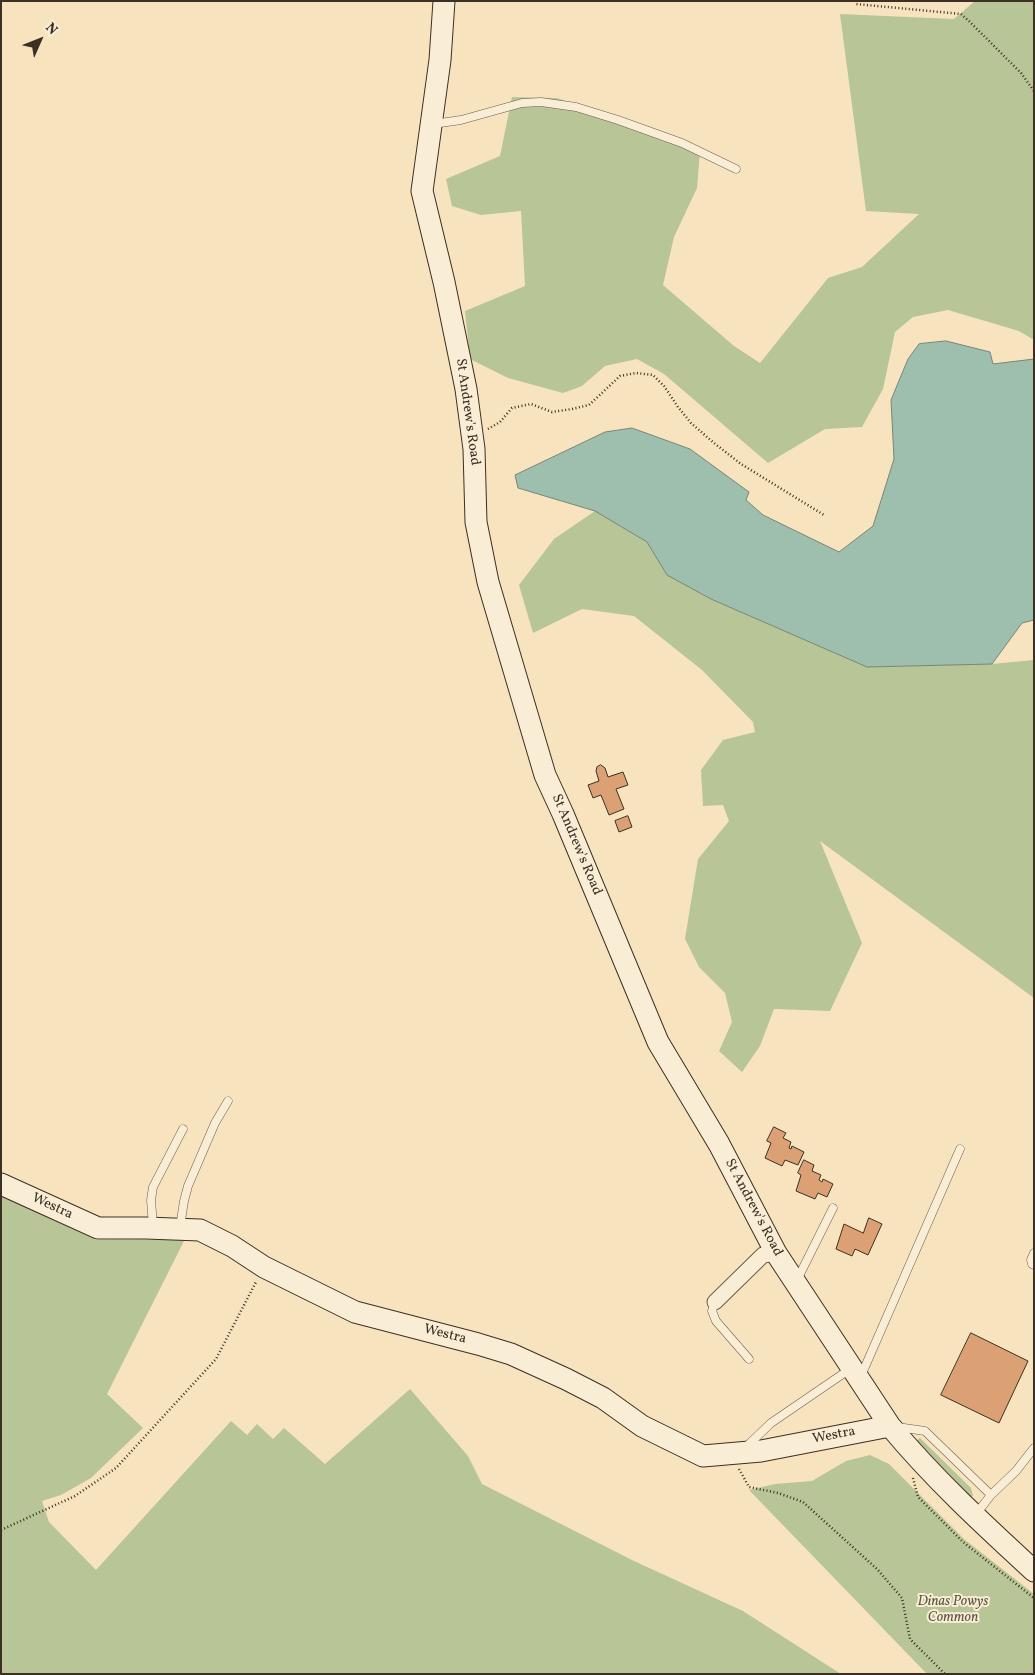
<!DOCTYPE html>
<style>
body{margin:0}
#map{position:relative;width:1035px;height:1675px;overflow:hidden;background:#f7e4bf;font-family:Vollkorn,serif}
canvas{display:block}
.frame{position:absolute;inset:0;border:2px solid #3c2f23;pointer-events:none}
.north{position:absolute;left:15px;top:15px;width:50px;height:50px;-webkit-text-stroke:4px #faedd5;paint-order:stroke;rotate:46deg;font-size:14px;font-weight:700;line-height:20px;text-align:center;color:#3c2f23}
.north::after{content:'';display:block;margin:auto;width:18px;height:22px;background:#3c2f23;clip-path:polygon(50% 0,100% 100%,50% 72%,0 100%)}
</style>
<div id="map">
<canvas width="1035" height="1675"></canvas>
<div class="frame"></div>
<div class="north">N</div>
</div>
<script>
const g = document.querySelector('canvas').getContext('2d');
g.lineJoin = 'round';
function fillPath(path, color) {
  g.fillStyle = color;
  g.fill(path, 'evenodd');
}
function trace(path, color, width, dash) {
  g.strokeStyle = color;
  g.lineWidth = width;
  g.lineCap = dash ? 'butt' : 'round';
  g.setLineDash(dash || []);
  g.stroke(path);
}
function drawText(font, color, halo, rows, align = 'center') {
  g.font = font + ' Vollkorn,serif';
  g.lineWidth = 4;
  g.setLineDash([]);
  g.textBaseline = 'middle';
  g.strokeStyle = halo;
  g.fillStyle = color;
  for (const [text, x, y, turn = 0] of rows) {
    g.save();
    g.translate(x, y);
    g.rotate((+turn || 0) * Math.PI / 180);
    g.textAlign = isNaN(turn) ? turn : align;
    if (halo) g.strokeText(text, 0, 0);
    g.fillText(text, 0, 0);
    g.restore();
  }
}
fillPath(new Path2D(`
 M 975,1 L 1034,1 L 1034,340 L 1019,331 L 948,310 L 913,317 L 895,332 L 883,389 L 862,427 L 825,429 L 768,463 L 664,374 L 637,359 L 605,366 L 582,386 L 563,393 L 508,378 L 470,359 L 465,311 L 525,286 L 521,211 L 481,215 L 452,206 L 446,179 L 500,156 L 512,97 L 557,98 L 631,122 L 700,152 L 697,188 L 674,237 L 663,285 L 734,346 L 760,363 L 828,278 L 862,267 L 919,214 L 866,211 L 840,14 L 954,19 Z
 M 595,511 L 647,542 L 667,575 L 711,599 L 867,667 L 992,664 L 1034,660 L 1034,998 L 820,841 L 862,943 L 830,1011 L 774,1009 L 760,1046 L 742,1072 L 719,1051 L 732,1022 L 725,993 L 699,967 L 685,939 L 698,859 L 729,821 L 723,805 L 703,806 L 701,770 L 723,740 L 755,732 L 753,722 L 702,670 L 634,616 L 582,609 L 533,633 L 519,585 L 554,539 Z
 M 1,1196 L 96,1240 L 185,1239 L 107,1394 L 143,1428 L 91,1478 L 61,1495 L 42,1501 L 49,1522 L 96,1570 L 231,1421 L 247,1435 L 257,1424 L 273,1439 L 284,1428 L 325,1464 L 410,1389 L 468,1456 L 482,1484 L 634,1561 L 743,1611 L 841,1674 L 1,1674 Z
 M 920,1438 L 971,1488 L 973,1496 L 969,1498 L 916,1445 L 917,1440 Z
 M 870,1455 L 889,1464 L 964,1539 L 1034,1594 L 1034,1674 L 927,1674 L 749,1490 L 775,1484 L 812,1481 L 846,1461 Z`), '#b7c597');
const water = new Path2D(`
 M 946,341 L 990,352 L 993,364 L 1034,359 L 1034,620 L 1022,623 L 992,664 L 867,667 L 711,599 L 667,575 L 647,542 L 595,511 L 518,488 L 515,475 L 605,432 L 632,428 L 690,449 L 749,492 L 746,500 L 763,515 L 839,552 L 873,526 L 894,459 L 891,400 L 908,359 L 919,344 Z`);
fillPath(water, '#9ebfad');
trace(water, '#778576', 1);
const building = new Path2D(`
 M 601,765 L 605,768 L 608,777 L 623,772 L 628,785 L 616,789 L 624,809 L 609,815 L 601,795 L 593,798 L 588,785 L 599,781 L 596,771 L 597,767 Z
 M 628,816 L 632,827 L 619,832 L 615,821 Z
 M 774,1127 L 786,1133 L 783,1138 L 791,1142 L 789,1148 L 791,1149 L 792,1146 L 804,1152 L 798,1165 L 785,1160 L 782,1166 L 765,1158 L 771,1143 L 767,1141 Z
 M 804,1160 L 814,1165 L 812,1171 L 821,1175 L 819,1180 L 822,1182 L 823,1179 L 833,1184 L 827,1197 L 818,1193 L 815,1199 L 796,1191 L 801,1175 L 798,1173 Z
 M 869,1218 L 882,1224 L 868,1255 L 855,1249 L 852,1256 L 836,1249 L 844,1224 L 863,1233 Z
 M 971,1333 L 1028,1361 L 999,1423 L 941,1395 Z`);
fillPath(building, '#dca075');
trace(building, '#3c2f23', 1);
const lane = new Path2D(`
 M 433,124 L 461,120 L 522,103 L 541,102 L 576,107 L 618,120 L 682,143 L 736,169
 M 153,1226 L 151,1200 L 153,1187 L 183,1129
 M 180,1227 L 184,1201 L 188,1186 L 215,1123 L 228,1101
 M 1034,1253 L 1031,1260 L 1032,1264 L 1034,1265
 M 797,1280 L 833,1208
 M 715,1302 L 712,1311 L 716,1321 L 749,1359
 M 861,1376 L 960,1149
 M 897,1427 L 925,1431 L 991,1495
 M 746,1447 L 771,1423 L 850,1369
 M 976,1514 L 991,1495 L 1016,1471 L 1034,1448`);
const street = new Path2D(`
 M 715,1302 L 763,1255 L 776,1253`);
const secondary = new Path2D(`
 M 444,1 L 440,60 L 422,191 L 444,282 L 466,389 L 474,449 L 476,522 L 488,582 L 545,775 L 563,814 L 658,1042 L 719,1144 L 776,1253 L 890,1426 C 933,1478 984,1525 1034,1571
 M 1,1184 L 98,1228 L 146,1228 L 200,1230 L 232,1246 L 264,1267 L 355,1312 L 478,1344 L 511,1354 L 566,1379 L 603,1398 L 642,1426 L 703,1456 L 761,1451 L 890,1426`);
trace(lane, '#6b5c4a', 9);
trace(street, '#6b5c4a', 17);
trace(secondary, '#3c2f23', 23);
trace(new Path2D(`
 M 856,1 L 856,4 L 961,14 L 970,22 L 1021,73 L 1034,91
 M 488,429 L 500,422 L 512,408 L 531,404 L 552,412 L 572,409 L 589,405 L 620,376 L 636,373 L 653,375 L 664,386 L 678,407 L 691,423 L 714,443 L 741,464 L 824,515
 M 739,1469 L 749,1487 L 778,1493 L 803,1502 L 877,1569 L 902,1598 L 910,1639 L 945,1674
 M 913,1478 L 918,1497 L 963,1542 L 1034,1598
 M 1,1530 L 75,1496 L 116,1468 L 216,1359 L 256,1282`), '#3c2f23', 2.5, [1, 2.5]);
trace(lane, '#faedd5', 8);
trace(street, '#faedd5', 15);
trace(secondary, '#faedd5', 21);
drawText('14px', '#3c2f23', '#faedd5', [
 ["St Andrew's Road",467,412,82],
 ["St Andrew's Road",576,845,67],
 ["Westra",52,1207,25],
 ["St Andrew's Road",753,1208,62],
 ["Westra",445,1335,14],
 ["Westra",834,1436,-11]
]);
drawText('italic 14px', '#5b5440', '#faedd5', [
 ["Dinas Powys",953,1602],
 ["Common",953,1618]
]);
</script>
